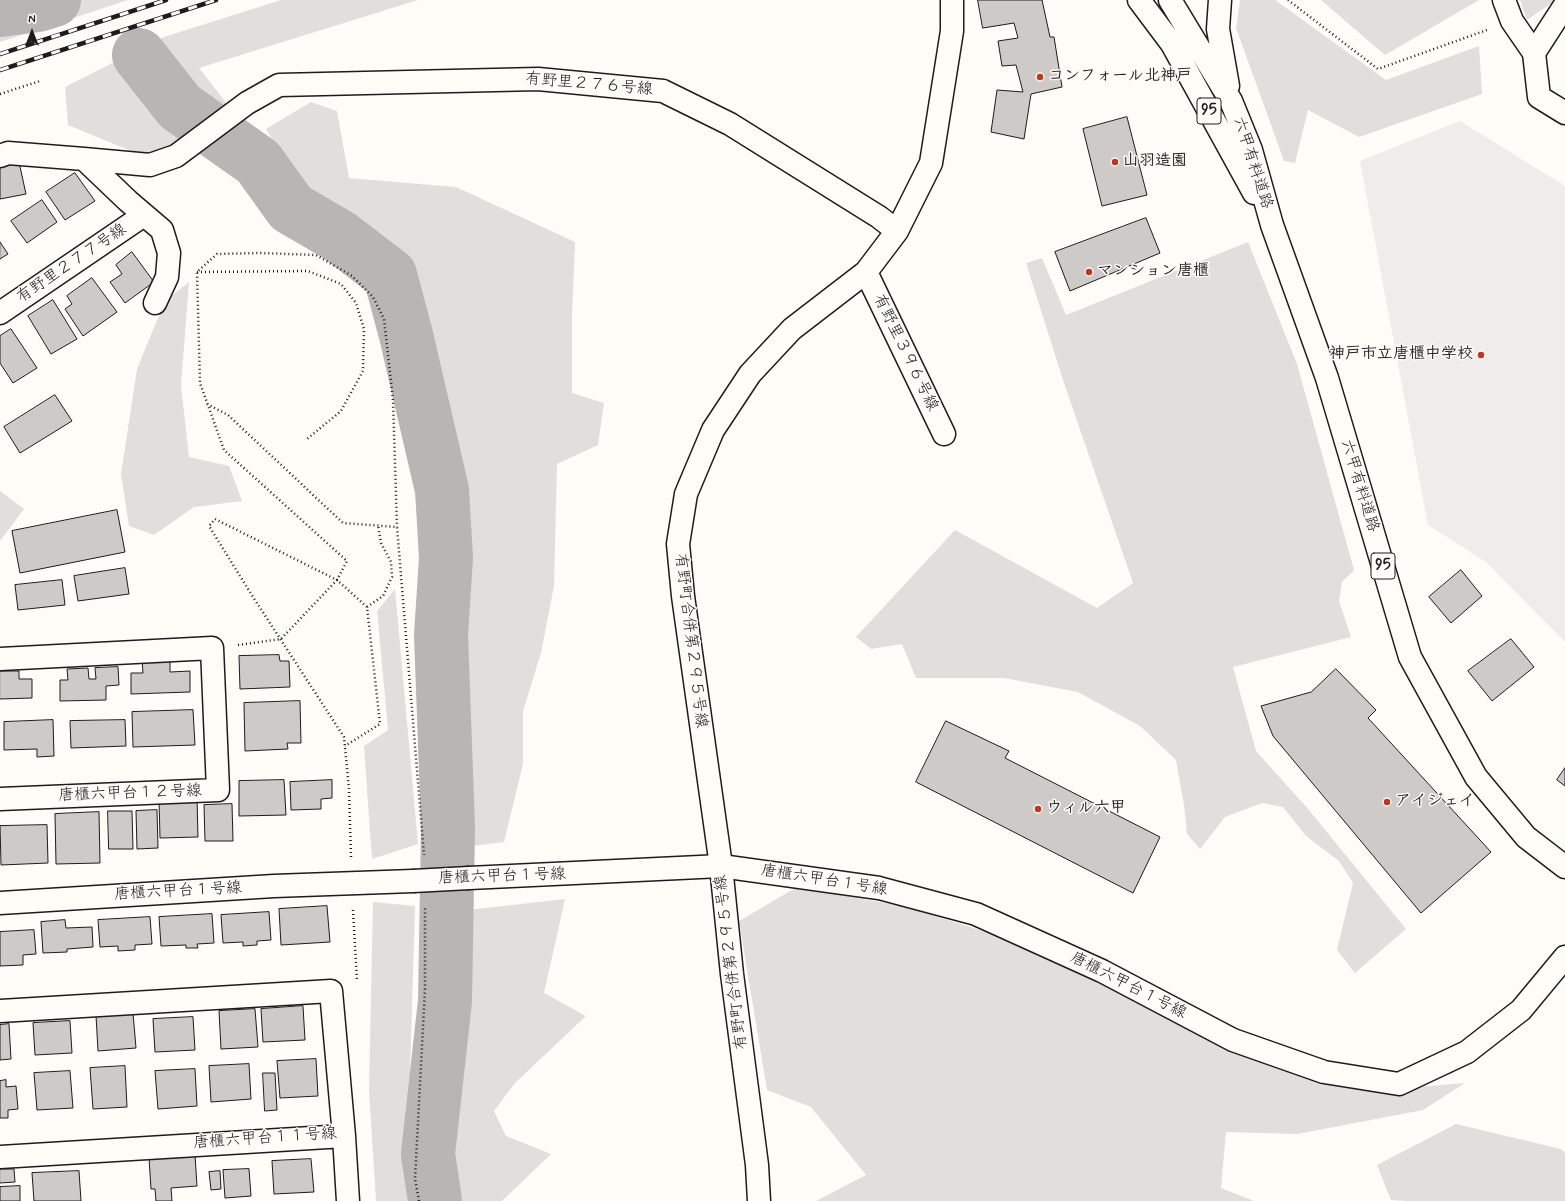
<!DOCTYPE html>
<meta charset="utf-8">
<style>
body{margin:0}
#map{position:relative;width:1565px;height:1201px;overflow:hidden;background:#fdfcf7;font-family:Mynerve,sans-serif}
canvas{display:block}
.north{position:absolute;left:12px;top:12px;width:40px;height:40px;-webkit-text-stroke:3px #fdfcf7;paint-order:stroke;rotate:0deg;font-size:11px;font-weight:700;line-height:16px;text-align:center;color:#1c1c1c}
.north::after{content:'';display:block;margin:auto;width:14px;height:18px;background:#1c1c1c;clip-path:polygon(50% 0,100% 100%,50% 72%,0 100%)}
</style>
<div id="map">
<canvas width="1565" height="1201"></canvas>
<div class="north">N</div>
</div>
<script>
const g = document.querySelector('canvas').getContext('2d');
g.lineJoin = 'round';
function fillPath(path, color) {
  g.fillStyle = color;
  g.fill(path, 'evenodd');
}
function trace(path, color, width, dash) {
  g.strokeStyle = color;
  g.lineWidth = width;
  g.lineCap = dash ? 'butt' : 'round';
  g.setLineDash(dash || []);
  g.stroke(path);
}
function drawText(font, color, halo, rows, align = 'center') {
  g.font = font + ' Mynerve,"Klee One",sans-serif';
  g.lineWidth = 3;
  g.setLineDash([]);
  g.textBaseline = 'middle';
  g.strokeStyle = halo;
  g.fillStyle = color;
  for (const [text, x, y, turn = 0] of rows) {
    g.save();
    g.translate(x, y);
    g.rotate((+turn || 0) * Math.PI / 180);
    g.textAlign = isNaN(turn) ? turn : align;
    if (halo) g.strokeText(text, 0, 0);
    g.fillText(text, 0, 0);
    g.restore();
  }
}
fillPath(new Path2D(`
 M 1460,121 L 1565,186 L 1565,642 L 1486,562 L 1428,525 L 1360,161 Z`), '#eeede9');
fillPath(new Path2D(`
 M 79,0 L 128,0 L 0,42 L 0,19 L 56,9 Z
 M 281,0 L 418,0 L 199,68 L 227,104 L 190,139 L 143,156 L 68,125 L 65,87 L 164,37 Z
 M 1240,0 L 1275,0 L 1386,80 L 1479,46 L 1482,94 L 1359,137 L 1308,110 L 1295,163 L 1284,161 L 1236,28 Z
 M 1321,0 L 1479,0 L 1385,55 Z
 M 1520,0 L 1556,0 L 1527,20 Z
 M 311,102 L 337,111 L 349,178 L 456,187 L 575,242 L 572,317 L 572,393 L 604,403 L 598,445 L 557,464 L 554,586 L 541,653 L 523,711 L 523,764 L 504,842 L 457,848 L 448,647 L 452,538 L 392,249 L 323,223 L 266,129 Z
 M 1248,242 L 1297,364 L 1354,570 L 1342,582 L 1339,601 L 1351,637 L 1233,667 L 1256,751 L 1308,809 L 1406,929 L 1355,973 L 1337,950 L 1353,883 L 1339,861 L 1306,836 L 1283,807 L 1262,803 L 1225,817 L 1200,849 L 1187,834 L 1184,805 L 1176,760 L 1140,726 L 1078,692 L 1004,678 L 916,678 L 902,644 L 871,649 L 856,637 L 955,530 L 1097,608 L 1133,583 L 1064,383 L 1026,263 L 1042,258 L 1066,315 Z
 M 189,282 L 181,386 L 189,457 L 229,466 L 242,501 L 194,507 L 154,535 L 129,526 L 121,474 L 137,369 L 165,301 Z
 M 0,491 L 24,509 L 0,541 Z
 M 395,589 L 418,844 L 372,859 L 364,746 L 388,730 L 377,611 Z
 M 797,887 L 906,907 L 1024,944 L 1231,1052 L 1373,1091 L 1465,1083 L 1423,1110 L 1297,1134 L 1226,1132 L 1221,1188 L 1254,1201 L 816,1201 L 866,1175 L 811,1107 L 767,1090 L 739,921 Z
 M 565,899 L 544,993 L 586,1016 L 515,1083 L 494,1111 L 506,1136 L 551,1154 L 502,1201 L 451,1201 L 438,1155 L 460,911 Z
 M 373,902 L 415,906 L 407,1175 L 410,1201 L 376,1201 L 369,1090 Z
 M 1456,1124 L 1561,1149 L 1565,1153 L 1565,1201 L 1407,1201 L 1391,1200 L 1377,1165 Z`), '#e0dfdb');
trace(new Path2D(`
 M 0,10 L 38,5 L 54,0
 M 139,55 L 180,107 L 258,162 L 291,208 L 339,236 L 390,275 L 406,335 L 442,490 L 446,558 L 441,635 L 448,827 L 445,1001 L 428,1154 L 435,1201`), '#b7b6b2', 54);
const building = new Path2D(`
 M 978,0 L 1042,0 L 1050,37 L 1054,37 L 1062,87 L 1031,94 L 1024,139 L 991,132 L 997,90 L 1023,92 L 1016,65 L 1002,66 L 998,41 L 1018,38 L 1014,23 L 983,28 Z
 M 1127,117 L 1147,195 L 1102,206 L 1083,129 Z
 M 19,162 L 26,194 L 0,199 L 0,167 Z
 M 75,173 L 95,201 L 65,220 L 46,192 Z
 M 42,200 L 57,222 L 27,243 L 11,221 Z
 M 1146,218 L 1160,253 L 1070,291 L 1055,252 Z
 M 0,242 L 8,254 L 0,259 Z
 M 132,252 L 154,282 L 125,303 L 110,282 L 122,274 L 116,265 Z
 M 92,278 L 117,312 L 83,336 L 65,309 L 72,304 L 67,296 Z
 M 53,300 L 77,339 L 51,354 L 28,316 Z
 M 11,329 L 37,368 L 13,383 L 0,363 L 0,336 Z
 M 55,395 L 72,421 L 20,453 L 4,427 Z
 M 117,510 L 125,552 L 20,573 L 12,531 Z
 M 125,568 L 129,594 L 78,601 L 74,576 Z
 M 1461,570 L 1482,596 L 1451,623 L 1429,597 Z
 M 62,580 L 65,605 L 18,610 L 15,585 Z
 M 1511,639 L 1534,667 L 1492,701 L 1468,671 Z
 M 279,655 L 280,661 L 289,661 L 290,687 L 240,689 L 239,656 Z
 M 170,659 L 170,672 L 190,671 L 190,692 L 131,694 L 131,673 L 143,673 L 142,660 Z
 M 118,667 L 119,685 L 106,686 L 106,700 L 60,701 L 60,680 L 68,680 L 67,669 L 88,668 L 89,679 L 96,679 L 95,668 Z
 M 1336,669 L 1376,710 L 1368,718 L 1491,852 L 1421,913 L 1273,736 L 1261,706 L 1311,692 Z
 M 0,671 L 19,671 L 19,679 L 32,679 L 32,698 L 0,699 Z
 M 300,701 L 301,743 L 287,743 L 288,749 L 245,751 L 244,703 Z
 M 193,710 L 195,745 L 133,747 L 132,712 Z
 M 53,720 L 54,756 L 37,757 L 37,749 L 4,750 L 4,722 Z
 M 125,720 L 126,746 L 71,748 L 70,721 Z
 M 946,721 L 1009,751 L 1005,758 L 1160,837 L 1133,893 L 916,782 Z
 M 1565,768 L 1565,786 L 1557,780 Z
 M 284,780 L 286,815 L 239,816 L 239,781 Z
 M 332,780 L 332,798 L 321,799 L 321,809 L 291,810 L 290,782 Z
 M 197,798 L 198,837 L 160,838 L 159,799 Z
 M 232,804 L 233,841 L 205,841 L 204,805 Z
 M 157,810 L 158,848 L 137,849 L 136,811 Z
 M 108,811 L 132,811 L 133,849 L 109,849 Z
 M 99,812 L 100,863 L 56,864 L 55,814 Z
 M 47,825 L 48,863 L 1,865 L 0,826 Z
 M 327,906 L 330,942 L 281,945 L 279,909 Z
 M 269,912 L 271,940 L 257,941 L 257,945 L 243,946 L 243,942 L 223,943 L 221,915 Z
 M 212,914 L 214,943 L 197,944 L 198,948 L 186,948 L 186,945 L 161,946 L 159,917 Z
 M 150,917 L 152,944 L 135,945 L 135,950 L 118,951 L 118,946 L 100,947 L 98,920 Z
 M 65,920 L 66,928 L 92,927 L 93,947 L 67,949 L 67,952 L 43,953 L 41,922 Z
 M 34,930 L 36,954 L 23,955 L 23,965 L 0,966 L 0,932 Z
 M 303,1006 L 305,1040 L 263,1042 L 261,1009 Z
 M 255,1009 L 258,1047 L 221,1049 L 219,1011 Z
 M 133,1013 L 136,1048 L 98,1051 L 96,1015 Z
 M 193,1017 L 195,1050 L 155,1052 L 153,1019 Z
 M 70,1021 L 72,1053 L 35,1055 L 33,1023 Z
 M 9,1024 L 11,1059 L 0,1060 L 0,1025 Z
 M 316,1059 L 318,1096 L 280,1098 L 277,1061 Z
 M 249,1064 L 251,1099 L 211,1102 L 209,1066 Z
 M 125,1066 L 127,1107 L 93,1109 L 90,1068 Z
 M 195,1069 L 197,1106 L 158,1109 L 155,1071 Z
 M 70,1071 L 73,1108 L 37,1110 L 34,1073 Z
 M 263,1073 L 275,1073 L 277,1110 L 265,1111 Z
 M 6,1080 L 6,1087 L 16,1086 L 18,1109 L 8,1110 L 8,1118 L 0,1118 L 0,1081 Z
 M 195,1155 L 197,1186 L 171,1188 L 172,1201 L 156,1201 L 155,1189 L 151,1189 L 149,1158 Z
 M 311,1159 L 314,1192 L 274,1194 L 272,1161 Z
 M 0,1169 L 14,1169 L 15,1182 L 0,1183 Z
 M 249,1169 L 251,1196 L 225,1198 L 223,1170 Z
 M 79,1171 L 81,1201 L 34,1201 L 32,1173 Z
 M 220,1171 L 221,1189 L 211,1190 L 209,1172 Z
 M 20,1186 L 20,1201 L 0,1201 L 0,1187 Z`);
fillPath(building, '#cccbc8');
trace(building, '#1c1c1c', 1);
const minor = new Path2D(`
 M 1504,0 L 1512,21 L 1534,53 L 1539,97 L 1565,113
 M 1534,53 L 1565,5
 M 0,156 L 8,153 L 84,159 L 128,201 L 162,230 L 169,253 L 167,277 L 155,303
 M 84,159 L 150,165 L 176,156 L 247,103 L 279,85 L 538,79 L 663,91 L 730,124 L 879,217 L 897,231
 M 866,272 L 944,434
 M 0,313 L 144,215
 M 0,659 L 212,648 L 218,790 L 0,799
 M 0,1011 L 331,991 L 344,1136 L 0,1157
 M 344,1136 L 348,1201
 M 759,1201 L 757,1165 L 732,974 L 721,866 L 683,596 L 678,544 L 686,494 L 713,430 L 750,374 L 792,329 L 866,272 L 897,231 L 931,163 L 952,31 L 952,0`);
const tertiary = new Path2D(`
 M 469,878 L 721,866 L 879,888 L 976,914 L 1102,971 L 1233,1040 L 1324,1072 L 1399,1084 L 1467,1052 L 1521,1010 L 1565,957
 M 0,903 L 274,886 L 413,881`);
const primary = new Path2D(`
 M 1139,0 L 1172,44 L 1254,193
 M 1170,0 L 1231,101 L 1251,150 L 1272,225 L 1327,378 L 1410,657 L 1476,777 L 1526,837 L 1565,867
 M 1220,0 L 1218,29 L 1228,86`);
trace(minor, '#1c1c1c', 25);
trace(tertiary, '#1c1c1c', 25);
trace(primary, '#1c1c1c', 25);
trace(new Path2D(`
 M 1288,0 L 1378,69 L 1487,30
 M 0,94 L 40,81
 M 197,272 L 308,271 L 341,284 L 356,303 L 364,329 L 363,371 L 341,411 L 307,439
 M 207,404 L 228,415 L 343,523 L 397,527 L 424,855
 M 367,607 L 383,596 L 392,577 L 391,562 L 381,543 L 378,525
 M 238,645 L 281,639 L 337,580 L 367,607 L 380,724 L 345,746
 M 351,857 L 349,789 L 344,737 L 253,597 L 209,526 L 215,519 L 337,580 L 347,561 L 224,450 L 200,383 L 197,272 L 217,254 L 260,253 L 316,255 L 352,276 L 373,297 L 384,319 L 393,400 L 397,527
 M 353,910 L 357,981
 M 419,1201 L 415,1179 L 425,989 L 425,908`), '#1c1c1c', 2.5, [1, 3]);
trace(minor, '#fdfcf7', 22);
trace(tertiary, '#fdfcf7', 22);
trace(primary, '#fdfcf7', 22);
const rail = new Path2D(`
 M 0,54 L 166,0
 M 0,70 L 216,0`);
trace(rail, '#1c1c1c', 4.5);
trace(rail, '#fdfcf7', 3, [9]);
const tertiaryBridge = new Path2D(`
 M 413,881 L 469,878`);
trace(tertiaryBridge, '#1c1c1c', 25, []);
trace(tertiaryBridge, '#fdfcf7', 22);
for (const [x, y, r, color] of [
 [1040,77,4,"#c8321e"],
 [1115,162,4,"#c8321e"],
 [1089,272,4,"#c8321e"],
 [1481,355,4,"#c8321e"],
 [1387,802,4,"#c8321e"],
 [1038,809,4,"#c8321e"]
]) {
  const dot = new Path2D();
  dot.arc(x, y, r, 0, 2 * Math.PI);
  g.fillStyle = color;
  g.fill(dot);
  trace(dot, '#fdfcf7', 1.5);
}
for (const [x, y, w] of [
 [1209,111,24],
 [1383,566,24]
]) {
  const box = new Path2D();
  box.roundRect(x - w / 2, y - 13, w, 26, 3);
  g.fillStyle = '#fdfcf7';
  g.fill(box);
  trace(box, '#1c1c1c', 1);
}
drawText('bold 15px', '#1c1c1c', null, [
 ["95",1209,111],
 ["95",1383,566]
]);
drawText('bold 16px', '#1c1c1c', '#fdfcf7', [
 ["コンフォール北神戸",1048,77],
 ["山羽造園",1123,162],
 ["マンション唐櫃",1097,272],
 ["神戸市立唐櫃中学校",1473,355,"right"],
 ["アイジェイ",1395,802],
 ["ウィル六甲",1046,809]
], 'left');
drawText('16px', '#1c1c1c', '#fdfcf7', [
 ["有野里２７６号線",589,85,5],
 ["六甲有料道路",1252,163,72],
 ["有野里２７７号線",72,264,-34],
 ["有野里３９６号線",905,353,64],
 ["六甲有料道路",1359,486,73],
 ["有野町合併第２９５号線",690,641,83],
 ["唐櫃六甲台１２号線",130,794,-2],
 ["唐櫃六甲台１号線",502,877,-2],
 ["唐櫃六甲台１号線",824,881,9],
 ["唐櫃六甲台１号線",178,892,-3],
 ["有野町合併第２９５号線",732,962,-97],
 ["唐櫃六甲台１号線",1128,986,27],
 ["唐櫃六甲台１１号線",265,1139,-4]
]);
</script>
